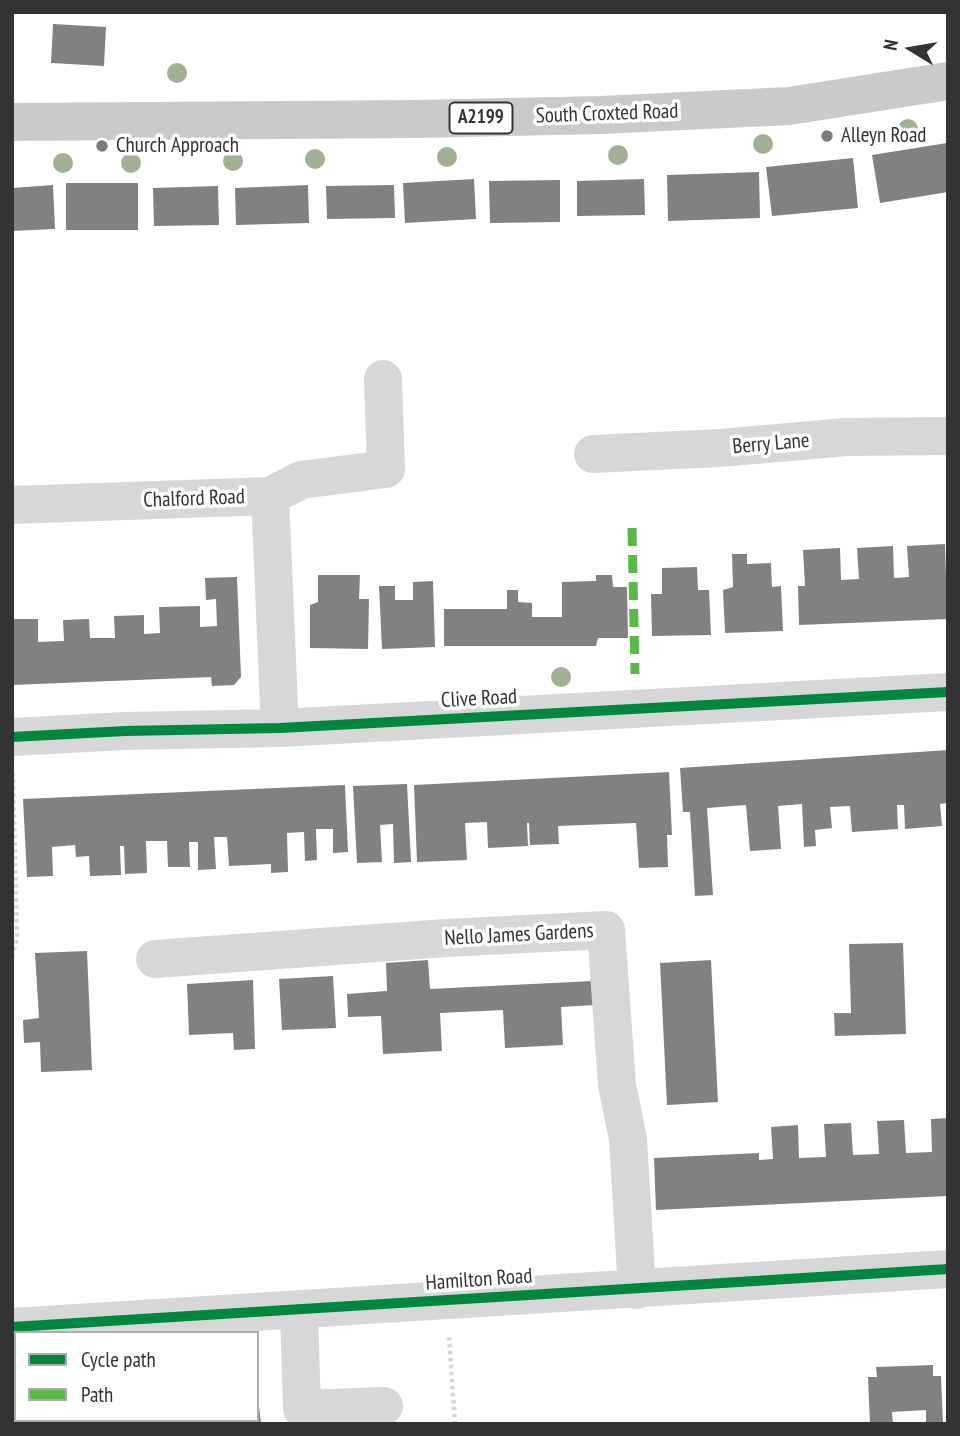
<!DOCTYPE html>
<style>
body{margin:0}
#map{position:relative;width:960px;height:1436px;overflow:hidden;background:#fff;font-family:"PT Sans Narrow",sans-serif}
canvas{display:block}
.frame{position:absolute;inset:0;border:14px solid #333;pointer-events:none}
.legend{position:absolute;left:14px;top:1331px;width:245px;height:91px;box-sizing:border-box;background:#fff;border:2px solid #adadad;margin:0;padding:9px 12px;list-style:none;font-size:21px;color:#333}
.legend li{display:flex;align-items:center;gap:14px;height:35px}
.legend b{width:35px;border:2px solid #adadad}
.north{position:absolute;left:876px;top:14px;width:70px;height:70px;-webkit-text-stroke:5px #fff;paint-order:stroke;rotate:281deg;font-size:19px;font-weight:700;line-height:28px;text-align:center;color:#333}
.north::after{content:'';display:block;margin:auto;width:24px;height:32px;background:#333;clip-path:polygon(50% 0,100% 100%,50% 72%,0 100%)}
</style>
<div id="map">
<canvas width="960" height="1436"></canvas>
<div class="frame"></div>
<ul class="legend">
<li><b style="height:9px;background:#00873e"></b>Cycle path</li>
<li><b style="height:9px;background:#58b947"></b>Path</li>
</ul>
<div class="north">N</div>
</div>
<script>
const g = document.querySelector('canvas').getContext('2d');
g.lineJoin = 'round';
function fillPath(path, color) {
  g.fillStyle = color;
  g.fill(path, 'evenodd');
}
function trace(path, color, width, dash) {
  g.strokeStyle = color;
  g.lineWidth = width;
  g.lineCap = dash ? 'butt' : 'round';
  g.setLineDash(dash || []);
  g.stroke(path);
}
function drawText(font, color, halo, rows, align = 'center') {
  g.font = font + ' "PT Sans Narrow",sans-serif';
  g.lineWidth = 7;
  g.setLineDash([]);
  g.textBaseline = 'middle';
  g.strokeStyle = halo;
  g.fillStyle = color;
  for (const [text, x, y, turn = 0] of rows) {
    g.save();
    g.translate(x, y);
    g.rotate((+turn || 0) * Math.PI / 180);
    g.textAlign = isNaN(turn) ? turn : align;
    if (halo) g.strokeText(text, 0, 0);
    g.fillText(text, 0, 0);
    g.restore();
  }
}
fillPath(new Path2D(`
 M 53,24 L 106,27 L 104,66 L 51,63 Z
 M 947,143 L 948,192 L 880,203 L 872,155 Z
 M 853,158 L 858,208 L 772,216 L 766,167 Z
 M 759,172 L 760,218 L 668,221 L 667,175 Z
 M 474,179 L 476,219 L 405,223 L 403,183 Z
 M 644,179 L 645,215 L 577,216 L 577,181 Z
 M 560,180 L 560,222 L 490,223 L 489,181 Z
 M 66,183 L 138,183 L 138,230 L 66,230 Z
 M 53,185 L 55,229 L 12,231 L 12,188 Z
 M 308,185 L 309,223 L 236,225 L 235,188 Z
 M 394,185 L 395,218 L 327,219 L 326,186 Z
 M 218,186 L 219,225 L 154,226 L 153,188 Z
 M 945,544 L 946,576 L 948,576 L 948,619 L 799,625 L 798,586 L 805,586 L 803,550 L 840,548 L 841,580 L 859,579 L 857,548 L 893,546 L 894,578 L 909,577 L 907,546 Z
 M 732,554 L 747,554 L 747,564 L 771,563 L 772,587 L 781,586 L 783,631 L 725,633 L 723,590 L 733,587 Z
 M 697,567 L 698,590 L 709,590 L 711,635 L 652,636 L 651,594 L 662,594 L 662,568 Z
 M 318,575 L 360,575 L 359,599 L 369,599 L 368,649 L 310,648 L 310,605 L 318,602 Z
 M 596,575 L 612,575 L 613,587 L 627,587 L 628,638 L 598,638 L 596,646 L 444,646 L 444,609 L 507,609 L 507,590 L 518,590 L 518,602 L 532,603 L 532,617 L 562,617 L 562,582 L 596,581 Z
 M 237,577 L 241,677 L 234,685 L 212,686 L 211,677 L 12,685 L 12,619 L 38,619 L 38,642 L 64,641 L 63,620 L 89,619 L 90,638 L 115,638 L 114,616 L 144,615 L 144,634 L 160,633 L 159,607 L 200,606 L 200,627 L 217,626 L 216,599 L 206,600 L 205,578 Z
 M 433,581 L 435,647 L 382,649 L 379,586 L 395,586 L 395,600 L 413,600 L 413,582 Z
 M 948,750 L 948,803 L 940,804 L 942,826 L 905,829 L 904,805 L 897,805 L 898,829 L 852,832 L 850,806 L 830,807 L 832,828 L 815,830 L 816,846 L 804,847 L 802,804 L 778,806 L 781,849 L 750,851 L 746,805 L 707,808 L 713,895 L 695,896 L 690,812 L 683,812 L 680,768 Z
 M 669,772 L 672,835 L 667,835 L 668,867 L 639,868 L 636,823 L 558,826 L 559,844 L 530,845 L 529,823 L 527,823 L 528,846 L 488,848 L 487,822 L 465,823 L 467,860 L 417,862 L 414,785 Z
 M 407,784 L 411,862 L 394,863 L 393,824 L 380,825 L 382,862 L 357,863 L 353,786 Z
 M 345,785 L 348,852 L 333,853 L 333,829 L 316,829 L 317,860 L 305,861 L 304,832 L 287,833 L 288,872 L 271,873 L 271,864 L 229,866 L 227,837 L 214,837 L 216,869 L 198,870 L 198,842 L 189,842 L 190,867 L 168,867 L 167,841 L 146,841 L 147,873 L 125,874 L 124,846 L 120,846 L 121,875 L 90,876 L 89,856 L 76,857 L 75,845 L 52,847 L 53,876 L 27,877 L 23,799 Z
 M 903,943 L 906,1034 L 835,1036 L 834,1013 L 851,1013 L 849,944 Z
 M 87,951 L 92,1070 L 41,1072 L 40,1042 L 24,1043 L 23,1020 L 39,1018 L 35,953 Z
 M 428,960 L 430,989 L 593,981 L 595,1005 L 561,1007 L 563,1045 L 505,1048 L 503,1010 L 440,1013 L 442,1051 L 383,1054 L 381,1016 L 348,1017 L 347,994 L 387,991 L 386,963 Z
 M 711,960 L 718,1102 L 667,1105 L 660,963 Z
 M 333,976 L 336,1028 L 282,1030 L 279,979 Z
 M 253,980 L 255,1049 L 234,1050 L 233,1033 L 189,1035 L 187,984 Z
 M 948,1118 L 948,1196 L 656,1210 L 654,1158 L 759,1153 L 759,1160 L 773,1159 L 771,1127 L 798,1125 L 799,1158 L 826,1157 L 824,1124 L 851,1123 L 853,1155 L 879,1154 L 877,1121 L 904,1120 L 906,1153 L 932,1152 L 931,1119 Z
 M 933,1365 L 933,1376 L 941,1376 L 943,1424 L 926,1424 L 926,1410 L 892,1412 L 893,1424 L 870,1424 L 868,1377 L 877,1377 L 876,1367 Z
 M 257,1406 L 259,1406 L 261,1424 L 73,1424 L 73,1420 L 257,1420 Z`), '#818181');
trace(new Path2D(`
 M 12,957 L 17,938 L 13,773
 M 449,1337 L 455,1424
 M 70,1420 L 70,1424`), '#d6d6d6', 4.5, [3.5, 3.5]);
trace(new Path2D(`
 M 593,454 L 720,448 L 847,437 L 948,436
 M 270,496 L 301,480 L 386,469 L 383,379
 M 12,505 L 270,496 L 280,728
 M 12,737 L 125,731 L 280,728 L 948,692
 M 155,959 L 446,938 L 606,930 L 617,1085 L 628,1139 L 637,1290
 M 299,1311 L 302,1409 L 384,1406
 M 12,1327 L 948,1269`), '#d7d7d7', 38);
trace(new Path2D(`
 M 12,122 L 416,119 L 601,115 L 789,106 L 948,81`), '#cacaca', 38);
trace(new Path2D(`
 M 632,528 L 635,674`), '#58b947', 9, [18, 9]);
trace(new Path2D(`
 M 12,737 L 125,731 L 280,728 L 948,692
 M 12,1327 L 948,1269`), '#00873e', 10);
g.fillStyle = '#a2b095';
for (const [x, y] of [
 [177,73],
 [908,129],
 [763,144],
 [618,155],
 [447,157],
 [315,159],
 [233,161],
 [63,163],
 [131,163],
 [561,677]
]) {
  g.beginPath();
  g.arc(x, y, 10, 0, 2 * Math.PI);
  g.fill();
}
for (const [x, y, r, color] of [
 [827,136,7,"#7a7a7a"],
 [102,146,7,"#7a7a7a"]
]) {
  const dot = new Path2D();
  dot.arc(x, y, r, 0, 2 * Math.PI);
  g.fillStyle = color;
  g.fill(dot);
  trace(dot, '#fff', 2.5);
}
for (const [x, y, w] of [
 [481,118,63]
]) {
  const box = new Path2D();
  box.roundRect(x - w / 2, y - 15.5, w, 31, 5);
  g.fillStyle = '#fff';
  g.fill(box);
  trace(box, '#333', 2);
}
drawText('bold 19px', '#333', null, [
 ["A2199",481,118]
]);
drawText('21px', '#333', '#fff', [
 ["South Croxted Road",607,114,-2],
 ["Berry Lane",771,444,-5],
 ["Chalford Road",194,499,-2],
 ["Clive Road",479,699,-3],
 ["Nello James Gardens",519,935,-3],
 ["Hamilton Road",479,1280,-4]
]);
drawText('21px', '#333', '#fff', [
 ["Alleyn Road",841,136],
 ["Church Approach",116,146]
], 'left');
</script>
